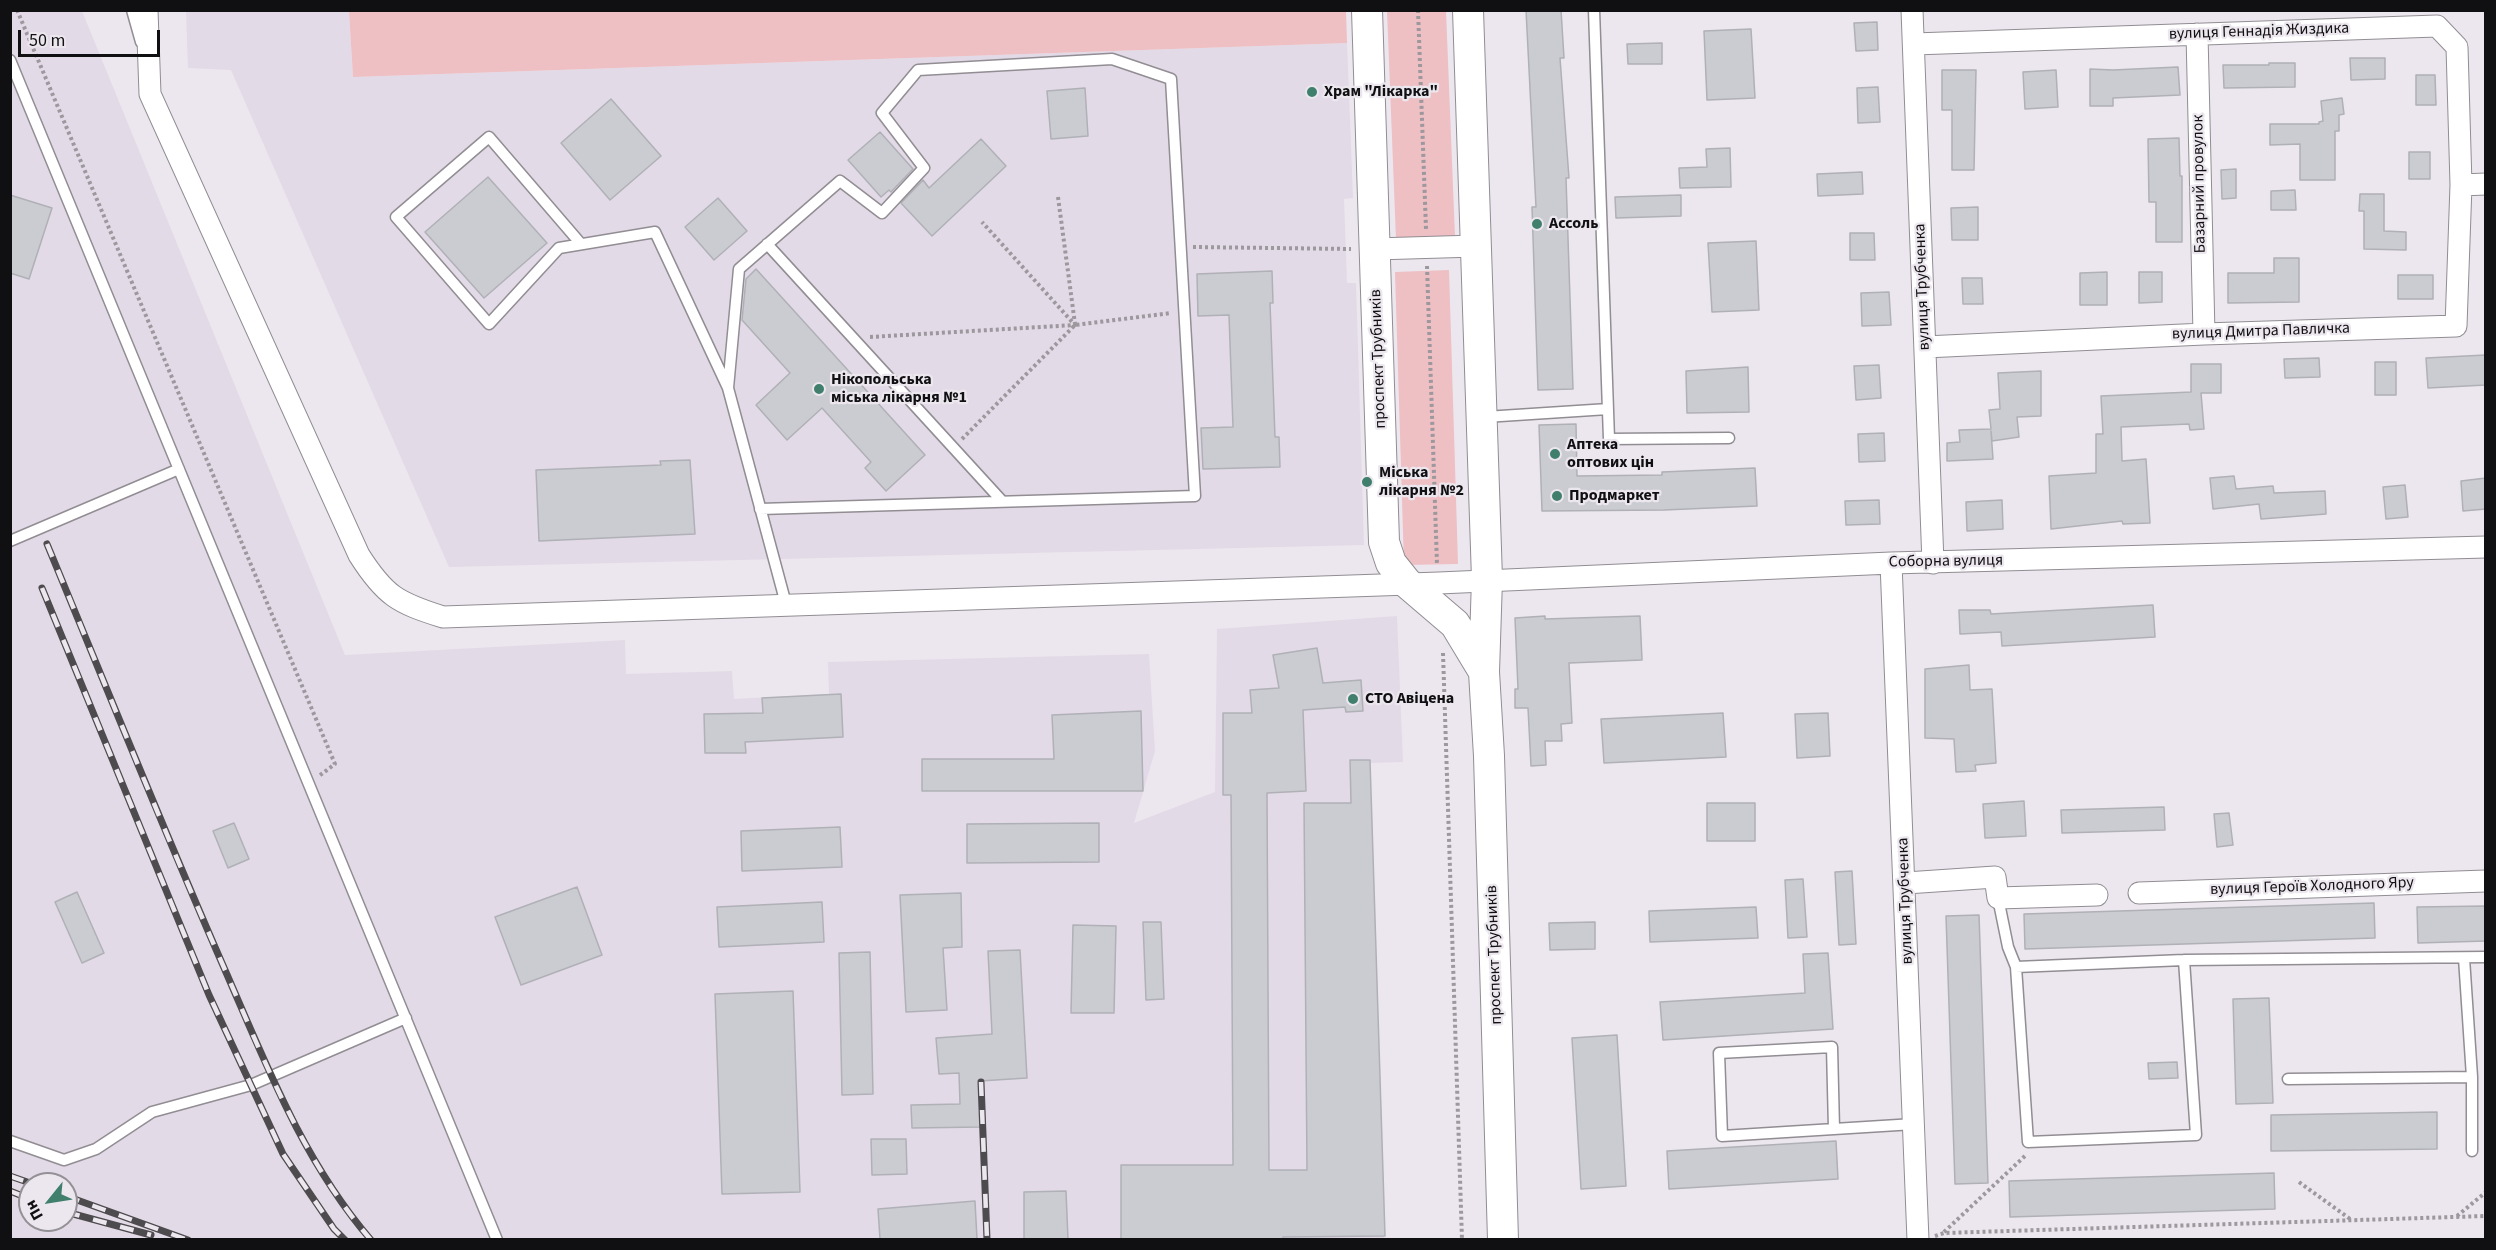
<!DOCTYPE html>
<meta charset="utf-8">
<style>
body{margin:0}
#map{position:relative;width:2496px;height:1250px;overflow:hidden;background:#ece7ee;font-family:"Source Sans 3",sans-serif}
canvas{display:block}
.frame{position:absolute;inset:0;border:12px solid #100f11;pointer-events:none}
.north{position:absolute;left:18px;top:1172px;width:60px;height:60px;box-sizing:border-box;background:#ece7ee;border:2px solid #949196;border-radius:50%;rotate:240deg;font-size:16px;font-weight:700;line-height:24px;text-align:center;color:#100f11}
.north::after{content:'';display:block;margin:auto;width:21px;height:27px;background:#417f6d;clip-path:polygon(50% 0,100% 100%,50% 72%,0 100%)}
.scale{position:absolute;left:18px;top:30px;width:142px;height:27px;box-sizing:border-box;border:3px solid #100f11;border-top:0;padding-left:8px;font-size:18px;line-height:21px;white-space:nowrap;color:#100f11;-webkit-text-stroke:4px #ece7ee;paint-order:stroke}
</style>
<div id="map">
<canvas width="2496" height="1250"></canvas>
<div class="frame"></div>
<div class="north">Пн</div>
<div class="scale">50 m</div>
</div>
<script>
const g = document.querySelector('canvas').getContext('2d');
g.lineJoin = 'round';
function fillPath(path, color) {
  g.fillStyle = color;
  g.fill(path, 'evenodd');
}
function trace(path, color, width, dash) {
  g.strokeStyle = color;
  g.lineWidth = width;
  g.lineCap = dash ? 'butt' : 'round';
  g.setLineDash(dash || []);
  g.stroke(path);
}
function drawText(font, color, halo, rows, align = 'center') {
  g.font = font + ' "Source Sans 3",sans-serif';
  g.lineWidth = 4.5;
  g.setLineDash([]);
  g.textBaseline = 'middle';
  g.strokeStyle = halo;
  g.fillStyle = color;
  for (const [text, x, y, turn = 0] of rows) {
    g.save();
    g.translate(x, y);
    g.rotate((+turn || 0) * Math.PI / 180);
    g.textAlign = isNaN(turn) ? turn : align;
    if (halo) g.strokeText(text, 0, 0);
    g.fillText(text, 0, 0);
    g.restore();
  }
}
fillPath(new Path2D(`
 M 10,11 L 82,11 L 345,655 L 625,640 L 626,674 L 732,671 L 734,699 L 829,694 L 828,662 L 1149,654 L 1155,751 L 1134,823 L 1215,792 L 1217,629 L 1397,616 L 1403,762 L 1369,763 L 1384,1239 L 11,1239 ZM 30,1184 L 66,1184 L 66,1220 L 30,1220 Z
 M 186,11 L 349,11 L 353,77 L 1347,43 L 1353,198 L 1344,199 L 1347,283 L 1356,283 L 1364,545 L 449,567 L 231,70 L 188,68 Z`), '#e3dae7');
fillPath(new Path2D(`
 M 1346,11 L 1347,43 L 353,77 L 349,11 Z
 M 1387,11 L 1446,11 L 1455,237 L 1396,239 Z
 M 1449,270 L 1458,564 L 1404,565 L 1395,272 Z`), '#eebfc3');
const building = new Path2D(`
 M 1526,10 L 1561,10 L 1564,58 L 1560,58 L 1569,178 L 1566,178 L 1573,389 L 1538,390 L 1532,207 L 1536,207 Z
 M 1877,22 L 1878,50 L 1856,51 L 1854,23 Z
 M 1751,29 L 1755,98 L 1707,100 L 1704,31 Z
 M 1662,43 L 1662,64 L 1628,64 L 1627,44 Z
 M 2350,58 L 2385,58 L 2385,79 L 2351,80 Z
 M 2269,63 L 2295,63 L 2295,87 L 2224,88 L 2223,65 L 2269,65 Z
 M 2178,67 L 2180,95 L 2113,98 L 2113,106 L 2090,106 L 2090,69 L 2113,70 Z
 M 1942,70 L 1976,70 L 1974,170 L 1952,170 L 1952,110 L 1942,110 Z
 M 2056,70 L 2058,107 L 2025,109 L 2023,72 Z
 M 2416,75 L 2435,75 L 2436,105 L 2416,105 Z
 M 1878,87 L 1880,122 L 1858,123 L 1857,88 Z
 M 1085,88 L 1088,136 L 1051,139 L 1047,91 Z
 M 2342,98 L 2344,114 L 2339,115 L 2339,131 L 2335,131 L 2335,180 L 2300,180 L 2300,144 L 2270,145 L 2270,124 L 2319,124 L 2319,122 L 2323,121 L 2321,101 Z
 M 611,99 L 661,156 L 610,200 L 561,143 Z
 M 880,132 L 913,169 L 891,192 L 889,190 L 881,197 L 848,160 Z
 M 2179,138 L 2180,176 L 2182,176 L 2182,242 L 2156,242 L 2156,202 L 2149,202 L 2148,139 Z
 M 981,139 L 1006,166 L 932,236 L 901,203 L 923,180 L 929,188 Z
 M 1730,148 L 1731,187 L 1680,188 L 1679,168 L 1707,167 L 1706,149 Z
 M 2409,152 L 2430,152 L 2430,179 L 2409,179 Z
 M 2236,169 L 2236,198 L 2222,199 L 2221,170 Z
 M 1862,172 L 1863,194 L 1818,196 L 1817,174 Z
 M 488,177 L 547,243 L 484,298 L 425,232 Z
 M 2295,190 L 2296,210 L 2271,210 L 2271,191 Z
 M 2360,194 L 2384,194 L 2384,231 L 2406,232 L 2406,250 L 2364,249 L 2364,211 L 2359,211 Z
 M 10,195 L 52,208 L 29,279 L 10,273 Z
 M 1681,195 L 1681,216 L 1616,218 L 1615,197 Z
 M 718,198 L 747,231 L 714,260 L 685,227 Z
 M 1978,207 L 1978,240 L 1952,240 L 1951,208 Z
 M 1850,233 L 1874,233 L 1875,260 L 1850,260 Z
 M 1756,241 L 1759,310 L 1712,312 L 1708,243 Z
 M 2274,258 L 2299,258 L 2299,302 L 2228,303 L 2228,273 L 2274,273 Z
 M 756,269 L 925,455 L 886,491 L 865,468 L 871,462 L 822,408 L 787,440 L 756,405 L 790,373 L 742,320 L 746,279 Z
 M 1272,271 L 1273,303 L 1270,303 L 1275,437 L 1279,437 L 1280,467 L 1203,469 L 1201,428 L 1233,427 L 1229,315 L 1198,316 L 1197,274 Z
 M 2107,272 L 2107,305 L 2080,305 L 2080,273 Z
 M 2139,272 L 2162,272 L 2162,302 L 2139,303 Z
 M 2398,275 L 2433,275 L 2433,299 L 2398,299 Z
 M 1962,278 L 1982,278 L 1983,304 L 1963,304 Z
 M 1889,292 L 1891,325 L 1862,326 L 1861,293 Z
 M 2486,355 L 2486,385 L 2428,388 L 2426,358 Z
 M 2319,358 L 2320,377 L 2285,378 L 2284,359 Z
 M 2375,362 L 2396,362 L 2396,395 L 2375,395 Z
 M 2191,364 L 2221,364 L 2221,393 L 2201,393 L 2204,429 L 2190,430 L 2189,424 L 2121,427 L 2122,461 L 2146,459 L 2150,523 L 2123,524 L 2122,521 L 2051,529 L 2049,476 L 2096,473 L 2096,434 L 2103,434 L 2101,396 L 2191,392 Z
 M 1879,365 L 1881,398 L 1856,400 L 1854,366 Z
 M 1748,367 L 1749,412 L 1687,413 L 1686,371 Z
 M 2041,371 L 2041,416 L 2017,417 L 2019,437 L 1992,441 L 1991,431 L 1993,459 L 1947,461 L 1947,443 L 1960,442 L 1959,430 L 1991,429 L 1989,410 L 2000,409 L 1998,373 Z
 M 1576,424 L 1577,476 L 1662,475 L 1662,472 L 1755,468 L 1757,506 L 1664,510 L 1542,511 L 1539,425 Z
 M 1884,433 L 1885,461 L 1859,462 L 1858,434 Z
 M 690,460 L 695,534 L 539,541 L 536,470 L 661,465 L 660,461 Z
 M 2234,476 L 2236,489 L 2273,486 L 2274,493 L 2325,491 L 2326,514 L 2261,519 L 2259,504 L 2213,509 L 2210,478 Z
 M 2486,478 L 2486,509 L 2463,511 L 2461,481 Z
 M 2405,485 L 2408,517 L 2386,519 L 2383,487 Z
 M 1879,500 L 1880,524 L 1846,525 L 1845,501 Z
 M 2002,500 L 2003,529 L 1967,531 L 1966,502 Z
 M 2153,605 L 2155,637 L 2002,646 L 2001,632 L 1960,634 L 1959,610 L 1990,610 L 1991,614 Z
 M 1545,616 L 1545,619 L 1640,616 L 1642,660 L 1569,663 L 1572,723 L 1561,724 L 1562,741 L 1545,741 L 1546,765 L 1531,766 L 1528,708 L 1515,708 L 1515,689 L 1518,689 L 1515,618 Z
 M 1317,648 L 1323,683 L 1361,680 L 1363,711 L 1346,712 L 1345,707 L 1303,710 L 1306,791 L 1267,793 L 1269,1170 L 1307,1170 L 1304,803 L 1351,803 L 1350,760 L 1370,760 L 1385,1236 L 1283,1237 L 1283,1239 L 1121,1239 L 1121,1165 L 1233,1165 L 1231,795 L 1223,795 L 1223,713 L 1252,713 L 1250,690 L 1279,688 L 1273,655 Z
 M 1969,665 L 1970,690 L 1992,689 L 1996,763 L 1975,765 L 1976,771 L 1956,772 L 1954,739 L 1925,738 L 1925,669 Z
 M 841,694 L 843,737 L 745,742 L 746,753 L 705,753 L 704,714 L 763,713 L 762,698 Z
 M 1141,711 L 1143,791 L 922,791 L 922,759 L 1054,759 L 1052,715 Z
 M 1723,713 L 1726,757 L 1604,763 L 1601,719 Z
 M 1828,713 L 1830,756 L 1797,758 L 1795,714 Z
 M 2024,801 L 2026,836 L 1985,838 L 1983,804 Z
 M 1707,803 L 1755,803 L 1755,841 L 1707,841 Z
 M 2164,807 L 2165,830 L 2062,833 L 2061,810 Z
 M 2229,813 L 2233,845 L 2217,847 L 2214,814 Z
 M 234,823 L 249,859 L 228,868 L 213,831 Z
 M 1099,823 L 1099,862 L 967,863 L 967,824 Z
 M 840,827 L 842,867 L 742,871 L 741,831 Z
 M 1852,871 L 1856,944 L 1839,945 L 1835,872 Z
 M 1803,879 L 1807,937 L 1788,938 L 1785,880 Z
 M 577,887 L 602,955 L 521,985 L 495,917 Z
 M 77,892 L 104,953 L 82,963 L 55,902 Z
 M 961,893 L 962,947 L 943,948 L 947,1010 L 906,1012 L 900,895 Z
 M 822,902 L 824,942 L 719,947 L 717,907 Z
 M 2374,903 L 2375,938 L 2025,949 L 2024,914 Z
 M 2486,906 L 2486,941 L 2418,943 L 2417,907 Z
 M 1756,907 L 1758,938 L 1650,942 L 1649,911 Z
 M 1979,915 L 1988,1183 L 1955,1184 L 1946,916 Z
 M 1143,922 L 1161,922 L 1164,999 L 1146,1000 Z
 M 1595,922 L 1595,949 L 1550,950 L 1549,923 Z
 M 1073,925 L 1116,926 L 1114,1013 L 1071,1013 Z
 M 1020,950 L 1027,1078 L 980,1081 L 981,1127 L 912,1128 L 911,1105 L 960,1104 L 959,1073 L 939,1074 L 936,1038 L 992,1034 L 988,951 Z
 M 870,952 L 873,1094 L 842,1095 L 839,953 Z
 M 1828,953 L 1833,1029 L 1663,1040 L 1660,1002 L 1805,993 L 1803,954 Z
 M 793,991 L 800,1192 L 722,1194 L 715,994 Z
 M 2269,998 L 2273,1103 L 2236,1104 L 2233,999 Z
 M 1617,1035 L 1626,1186 L 1581,1189 L 1572,1038 Z
 M 2177,1062 L 2178,1078 L 2149,1079 L 2148,1063 Z
 M 2437,1112 L 2437,1149 L 2271,1151 L 2271,1115 Z
 M 871,1139 L 906,1139 L 907,1174 L 872,1175 Z
 M 1836,1141 L 1838,1179 L 1669,1189 L 1667,1151 Z
 M 2274,1173 L 2275,1209 L 2010,1217 L 2009,1181 Z
 M 1066,1191 L 1068,1239 L 1024,1239 L 1024,1192 Z
 M 975,1201 L 977,1239 L 880,1239 L 878,1209 Z`);
fillPath(building, '#cbcbd2');
trace(building, '#b0b0b7', 1.5);
const service = new Path2D(`
 M 132,10 L 141,42
 M 1594,10 L 1609,439 L 1729,438
 M 10,60 L 497,1240
 M 581,244 L 489,137 L 396,217 L 489,324 L 559,248 L 655,232 L 728,388 L 786,604
 M 767,244 L 1002,501
 M 728,388 L 739,269 L 840,181 L 882,213 L 924,168 L 882,113 L 918,70 L 1112,59 L 1171,79 L 1195,496 L 760,509
 M 1485,417 L 1608,409
 M 10,541 L 179,469
 M 1998,898 L 2008,947 L 2016,967 L 2184,960 L 2486,957
 M 2464,958 L 2472,1077 L 2472,1151
 M 2016,967 L 2028,1142 L 2196,1135 L 2184,960
 M 2288,1079 L 2472,1077
 M 1834,1129 L 1832,1047 L 1719,1053 L 1722,1136 L 1914,1124
 M 10,1141 L 64,1160 L 96,1149 L 152,1112 L 251,1085 L 406,1018`);
const minor = new Path2D(`
 M 147,10 L 150,94 L 359,555 C 385,596 398,603 443,617 L 1439,583 L 1891,563 L 2486,547
 M 1912,10 L 1933,563
 M 2197,34 L 2204,334
 M 1914,44 L 2437,26 L 2457,47 L 2461,185 L 2456,326 L 2204,334 L 1925,347
 M 2461,185 L 2486,184
 M 1375,249 L 1476,246
 M 1891,563 L 1918,1240
 M 1906,883 L 1995,877 L 1998,898 L 2097,895
 M 2139,893 L 2486,881`);
const secondary = new Path2D(`
 M 1367,10 L 1384,542 L 1391,563 L 1407,583 L 1455,624 L 1484,672
 M 1468,10 L 1487,579 L 1484,672 L 1489,756 L 1503,1240`);
trace(service, '#918d93', 13);
trace(minor, '#918d93', 23);
trace(secondary, '#918d93', 32);
trace(new Path2D(`
 M 17,10 L 335,764 L 319,776
 M 1418,10 L 1426,229
 M 1058,197 L 1075,324
 M 1193,247 L 1351,249
 M 1427,266 L 1437,564
 M 870,337 L 1075,325 L 982,222
 M 962,439 L 1075,325 L 1171,313
 M 1443,653 L 1462,1240
 M 2299,1182 L 2350,1219
 M 2457,1216 L 2486,1192
 M 1944,1232 L 2026,1155
 M 1935,1236 L 1944,1233 L 2486,1216`), '#9c989e', 4, [3, 3]);
trace(service, '#fff', 10);
trace(minor, '#fff', 21);
trace(secondary, '#fff', 30);
const rail = new Path2D(`
 M 47,544 C 106,686 163,829 225,970 C 266,1064 303,1161 371,1240
 M 42,588 L 209,995 L 283,1154 L 334,1229 L 345,1240
 M 981,1082 L 987,1240
 M 10,1176 L 33,1184
 M 10,1191 L 30,1199
 M 66,1196 L 188,1240
 M 66,1212 L 151,1235`);
trace(rail, '#4d4b4e', 7);
trace(rail, '#ece7ee', 4.5, [14]);
for (const [x, y, r, color] of [
 [1312,92,6,"#417f6d"],
 [1537,224,6,"#417f6d"],
 [819,389,6,"#417f6d"],
 [1555,454,6,"#417f6d"],
 [1367,482,6,"#417f6d"],
 [1557,496,6,"#417f6d"],
 [1353,699,6,"#417f6d"]
]) {
  const dot = new Path2D();
  dot.arc(x, y, r, 0, 2 * Math.PI);
  g.fillStyle = color;
  g.fill(dot);
  trace(dot, '#ece7ee', 2);
}
drawText('16px', '#100f11', '#ece7ee', [
 ["вулиця Геннадія Жиздика",2259,32,-2],
 ["Базарний провулок",2200,184,-91],
 ["вулиця Трубченка",1923,287,-92],
 ["вулиця Дмитра Павличка",2261,332,-2],
 ["проспект Трубників",1379,359,-92],
 ["Соборна вулиця",1946,562,-1],
 ["вулиця Героїв Холодного Яру",2312,887,-2],
 ["вулиця Трубченка",1906,901,-92],
 ["проспект Трубників",1495,955,-92]
]);
drawText('bold 16px', '#100f11', '#ece7ee', [
 ["Храм \"Лікарка\"",1324,92],
 ["Ассоль",1549,224],
 ["Нікопольська",831,380],
 ["міська лікарня №1",831,398],
 ["Аптека",1567,445],
 ["оптових цін",1567,463],
 ["Міська",1379,473],
 ["лікарня №2",1379,491],
 ["Продмаркет",1569,496],
 ["СТО Авіцена",1365,699]
], 'left');
</script>
